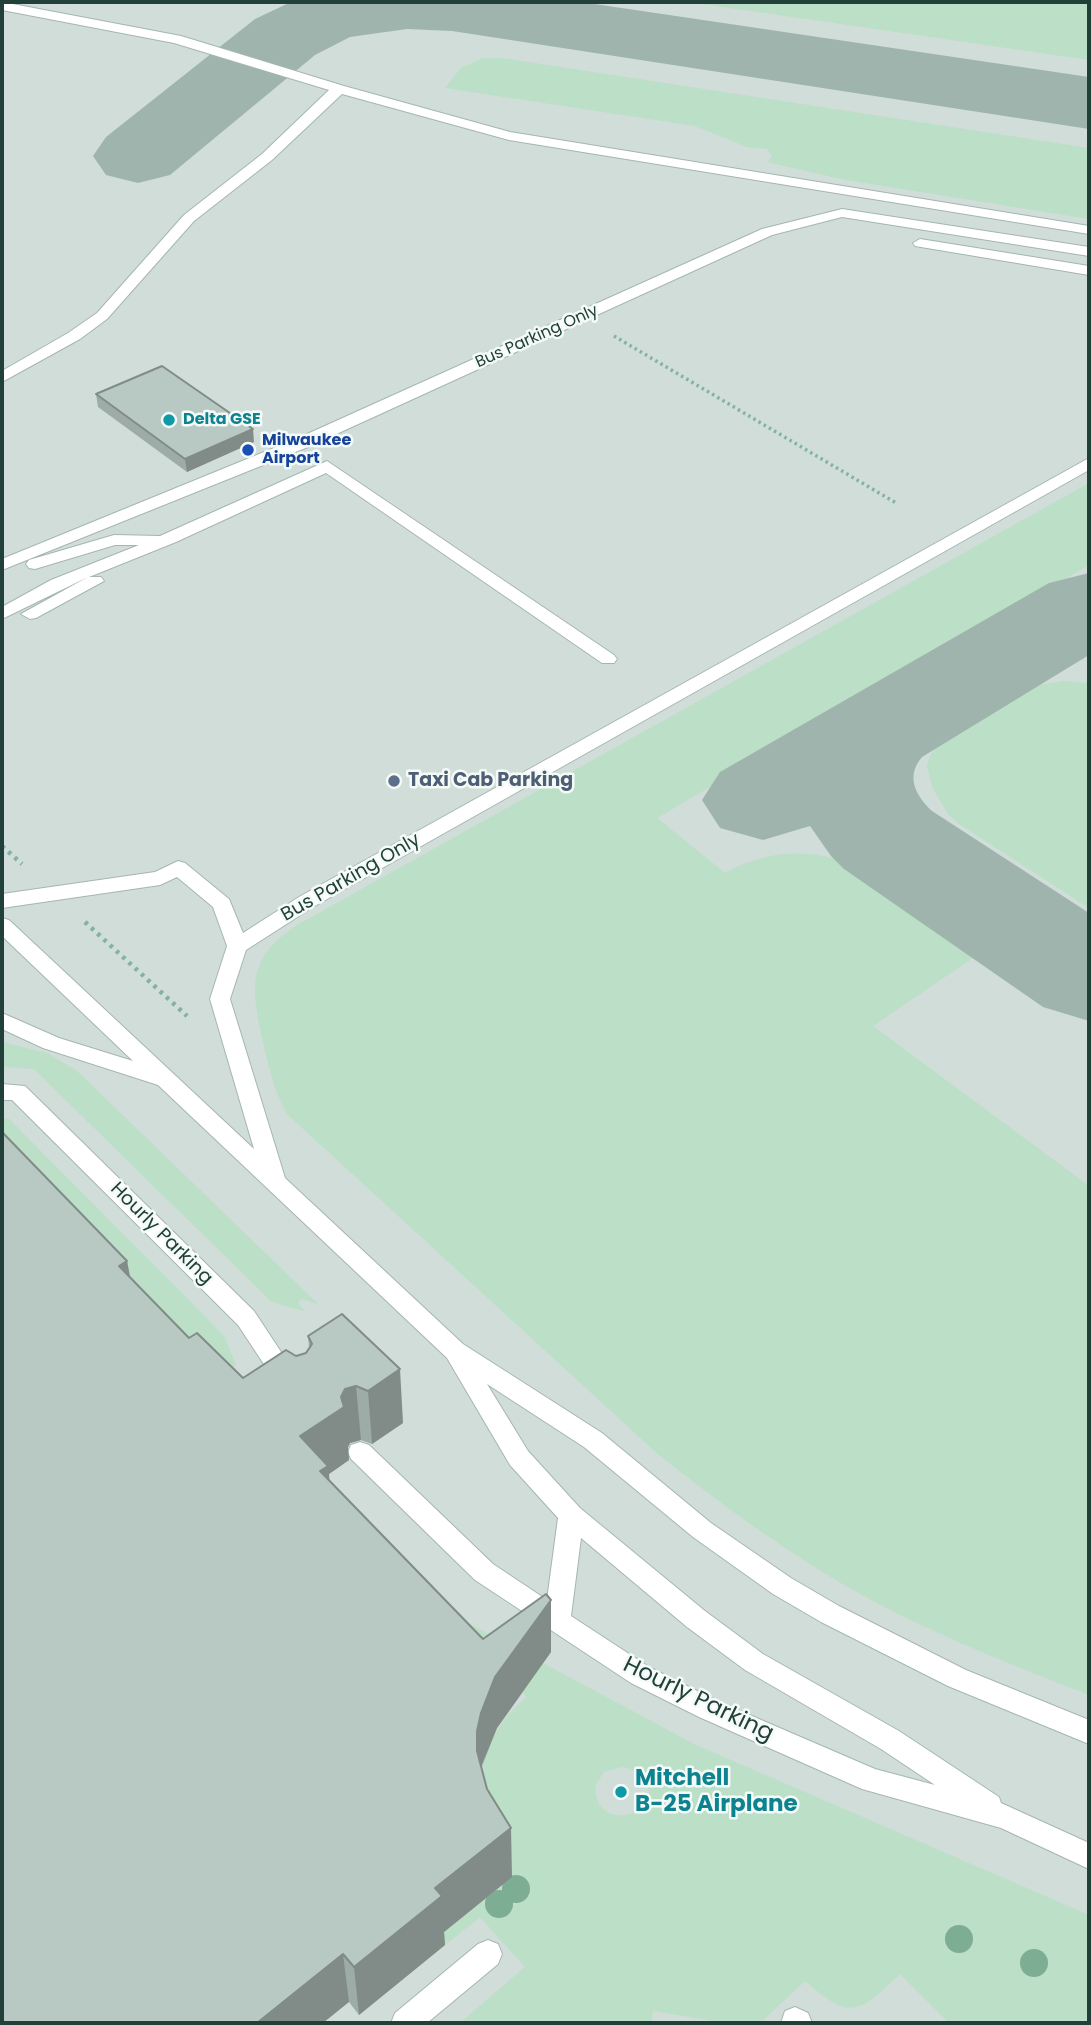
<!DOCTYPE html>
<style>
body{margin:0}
#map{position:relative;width:1091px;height:2025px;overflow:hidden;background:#e3ede9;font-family:Poppins,sans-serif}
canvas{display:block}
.frame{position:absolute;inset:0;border:4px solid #214039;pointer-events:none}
</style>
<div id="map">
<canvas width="1091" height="2025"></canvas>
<div class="frame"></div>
</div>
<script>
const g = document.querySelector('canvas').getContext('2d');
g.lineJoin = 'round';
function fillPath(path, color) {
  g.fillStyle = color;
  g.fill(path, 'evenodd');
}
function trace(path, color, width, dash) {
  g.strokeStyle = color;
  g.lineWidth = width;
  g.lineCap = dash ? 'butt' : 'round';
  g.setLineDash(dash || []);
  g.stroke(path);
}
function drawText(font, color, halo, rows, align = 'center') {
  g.font = font + ' Poppins,sans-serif';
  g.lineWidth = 5;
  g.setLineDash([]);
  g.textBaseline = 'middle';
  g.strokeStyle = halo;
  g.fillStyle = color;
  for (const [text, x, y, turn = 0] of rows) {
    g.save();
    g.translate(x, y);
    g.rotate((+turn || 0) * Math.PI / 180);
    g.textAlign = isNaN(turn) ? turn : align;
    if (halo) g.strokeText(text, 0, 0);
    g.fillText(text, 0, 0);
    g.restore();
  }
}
fillPath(new Path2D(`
 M 2,2 L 1089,2 L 1089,2023 L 2,2023 Z`), '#d1ddd8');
fillPath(new Path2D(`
 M 689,2 L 1089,2 L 1089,60 Z
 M 483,58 L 502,58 L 1089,148 L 1089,219 L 846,180 L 771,163 L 768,162 L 772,156 L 767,149 L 747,147 L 695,126 L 445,88 L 461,68 Z
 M 1089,483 L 1089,565 L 657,818 L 725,873 C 768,849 814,847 859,868 L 980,953 L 873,1026 L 1089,1186 L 1089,1695 C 1009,1664 926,1631 851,1589 C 783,1550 720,1503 659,1455 L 287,1114 C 274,1091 269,1068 263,1042 C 251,986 246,958 299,924 Z
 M 1063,681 L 1089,683 L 1089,908 L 959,824 L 948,814 L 933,789 L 927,766 L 930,756 L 939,743 L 1028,687 Z
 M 2,1042 L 47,1053 L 77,1071 L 318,1304 L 301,1299 L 298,1303 L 304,1311 L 272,1302 L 34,1069 L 2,1067 Z
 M 2,1118 L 9,1119 L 224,1336 L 236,1365 L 196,1391 L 2,1175 Z
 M 444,1610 L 694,1744 L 1089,1915 L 1089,2023 L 949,2023 L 900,1974 C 858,2013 852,2022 805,1981 L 760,2023 L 726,2023 L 653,2011 L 651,2023 L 460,2023 L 525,1967 L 480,1917 L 445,1945 L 424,1920 L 479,1782 C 486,1747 498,1720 527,1697 ZM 622,1767 C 631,1768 639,1772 645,1780 C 666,1814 595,1836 595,1786 L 604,1772 Z`), '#bbdfc7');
fillPath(new Path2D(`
 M 291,2 L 581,2 L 1089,77 L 1089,129 L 452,31 L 407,29 L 350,37 L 315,55 L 170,175 L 138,183 L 106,175 L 93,156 L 106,137 L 255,19 Z
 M 1089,573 L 1089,655 L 922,757 C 905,777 916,796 932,811 L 1089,913 L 1089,1021 L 1043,1007 L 844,869 L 831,856 L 810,826 L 763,840 L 720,828 L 702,800 L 720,772 L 1049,583 Z`), '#a0b4ae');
const minor = new Path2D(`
 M 2,2 L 181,36 L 344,86 L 510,132 L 1089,226 L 1089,234 L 509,140 L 342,94 L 272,160 L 194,221 L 107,319 L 80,339 L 2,382 L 2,371 L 68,333 L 97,313 L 184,215 L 262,154 L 329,90 L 174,43 L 2,10 Z
 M 842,209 L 1089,247 L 1089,256 L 842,217 L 772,235 L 308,447 L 2,570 L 2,559 L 296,439 L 762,229 Z
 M 920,239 L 1089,266 L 1089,275 L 915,246 L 913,243 Z
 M 1089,458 L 1089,470 L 313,907 L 246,950 L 230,999 L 285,1178 L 463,1344 L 602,1433 L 711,1523 L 791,1578 L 839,1606 L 966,1670 L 1089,1720 L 1089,1744 L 948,1686 L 821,1622 L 773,1594 L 693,1537 L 584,1447 L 487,1384 L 528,1451 L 580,1508 L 705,1611 L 763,1654 L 899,1731 L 999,1797 L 1001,1803 L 1089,1843 L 1089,1869 L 1001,1828 L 862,1789 L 699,1717 L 631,1683 L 475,1580 L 351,1459 L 348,1452 L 351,1445 L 360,1442 L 369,1445 L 493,1564 L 547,1600 L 558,1518 L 510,1465 L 447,1358 L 158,1085 L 43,1048 L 2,1029 L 2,1013 L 59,1038 L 133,1061 L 2,936 L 2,918 L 9,920 L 254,1149 L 210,999 L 227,946 L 213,907 L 177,877 L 160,885 L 2,908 L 2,894 L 155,872 L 178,861 L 185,863 L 229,899 L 243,933 L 299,897 ZM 581,1538 L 687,1627 L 745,1670 L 881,1749 L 935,1785 L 875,1769 L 717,1701 L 649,1667 L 571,1616 Z
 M 327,461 L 614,655 L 617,659 L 614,663 L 602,663 L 326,473 L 176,542 L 89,577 L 101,577 L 104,581 L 36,618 L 30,619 L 21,614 L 88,577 L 2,619 L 2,607 L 51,580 L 139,545 L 115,545 L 35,569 L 29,568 L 26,564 L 29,560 L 114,535 L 160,536 Z
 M 2,1084 L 25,1086 L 254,1311 L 297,1376 L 301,1383 L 297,1390 L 289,1393 L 281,1390 L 238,1325 L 12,1100 L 2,1100 Z
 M 488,1940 L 498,1944 L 502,1954 L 498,1964 L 427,2023 L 391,2023 L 395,2013 L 478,1944 Z
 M 795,2007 L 808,2013 L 812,2023 L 781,2023 L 785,2011 Z`);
trace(minor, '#a5b6b1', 2);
trace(new Path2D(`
 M 614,336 L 896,503`), '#82b2a6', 3.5, [2.5, 3.5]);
trace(new Path2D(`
 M 2,846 L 22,864
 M 85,922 L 187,1016`), '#82b2a6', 4.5, [3.5, 5]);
fillPath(minor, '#fff');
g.fillStyle = '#7dad93';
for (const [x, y] of [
 [516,1889],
 [499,1904],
 [959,1939],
 [1034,1963]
]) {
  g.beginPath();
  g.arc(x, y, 14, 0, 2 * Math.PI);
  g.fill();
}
fillPath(new Path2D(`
 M 96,394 L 254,442 L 187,472 L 98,407 Z
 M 127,1261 L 130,1277 L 189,1338 L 243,1378 L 296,1356 L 306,1353 L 309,1348 L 308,1336 L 403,1423 L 372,1444 L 361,1440 L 350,1443 L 348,1447 L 349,1460 L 329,1474 L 329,1481 L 483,1639 L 551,1652 L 497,1728 L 481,1769 L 512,1877 L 444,1932 L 445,1945 L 359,2015 L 349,2002 L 2,2023 Z`), '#9eaca7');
fillPath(new Path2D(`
 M 253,429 L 254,442 L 187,472 L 185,459 Z
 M 127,1261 L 137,1315 L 119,1266 Z
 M 400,1369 L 403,1423 L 372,1444 L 368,1391 Z
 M 356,1386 L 361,1440 L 350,1443 L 348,1447 L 349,1460 L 329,1474 L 333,1519 L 300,1436 L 341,1397 L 345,1389 Z
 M 551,1600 L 551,1652 L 497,1728 L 482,1764 L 479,1782 L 477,1731 L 481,1713 L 495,1677 Z
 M 511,1828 L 512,1877 L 444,1932 L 445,1945 L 359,2015 L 354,1967 L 435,1888 Z
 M 343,1954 L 349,2002 L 323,2023 L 257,2023 Z`), '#818c88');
const building = new Path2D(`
 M 162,366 L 253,429 L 185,459 L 96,394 Z
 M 2,1132 L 127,1261 L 119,1266 L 189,1338 L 197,1333 L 243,1378 L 286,1350 L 296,1356 L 306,1353 L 312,1344 L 308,1336 L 342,1314 L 400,1369 L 368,1391 L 356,1386 L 345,1389 L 341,1397 L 344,1407 L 300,1436 L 328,1466 L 320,1471 L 483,1639 L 546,1594 L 551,1600 L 495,1677 L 481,1713 L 477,1731 L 477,1751 L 487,1789 L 511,1828 L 435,1888 L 442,1896 L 354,1967 L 343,1954 L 257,2023 L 2,2023 Z`);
fillPath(building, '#b8c8c2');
trace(building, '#818c88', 2);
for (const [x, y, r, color] of [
 [169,420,7,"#0f9aa8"],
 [248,450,7,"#1a4fb4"],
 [394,781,7,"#5c6f8a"],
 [621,1792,7,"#0f9aa8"]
]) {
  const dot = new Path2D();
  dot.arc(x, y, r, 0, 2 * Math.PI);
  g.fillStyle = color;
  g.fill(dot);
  trace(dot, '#f4faf7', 2.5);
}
drawText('16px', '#214039', '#f4faf7', [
 ["Bus Parking Only",537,337,-24]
]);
drawText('bold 16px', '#0d838f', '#f4faf7', [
 ["Delta GSE",183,420]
], 'left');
drawText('bold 16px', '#164399', '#f4faf7', [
 ["Milwaukee",262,441],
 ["Airport",262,459]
], 'left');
drawText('bold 19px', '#4e5e75', '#f4faf7', [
 ["Taxi Cab Parking",408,781]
], 'left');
drawText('19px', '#214039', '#f4faf7', [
 ["Bus Parking Only",351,878,-30],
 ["Hourly Parking",161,1234,45]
]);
drawText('23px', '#214039', '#f4faf7', [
 ["Hourly Parking",698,1700,26]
]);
drawText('bold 23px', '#0d838f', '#f4faf7', [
 ["Mitchell",635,1779],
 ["B-25 Airplane",635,1805]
], 'left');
</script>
